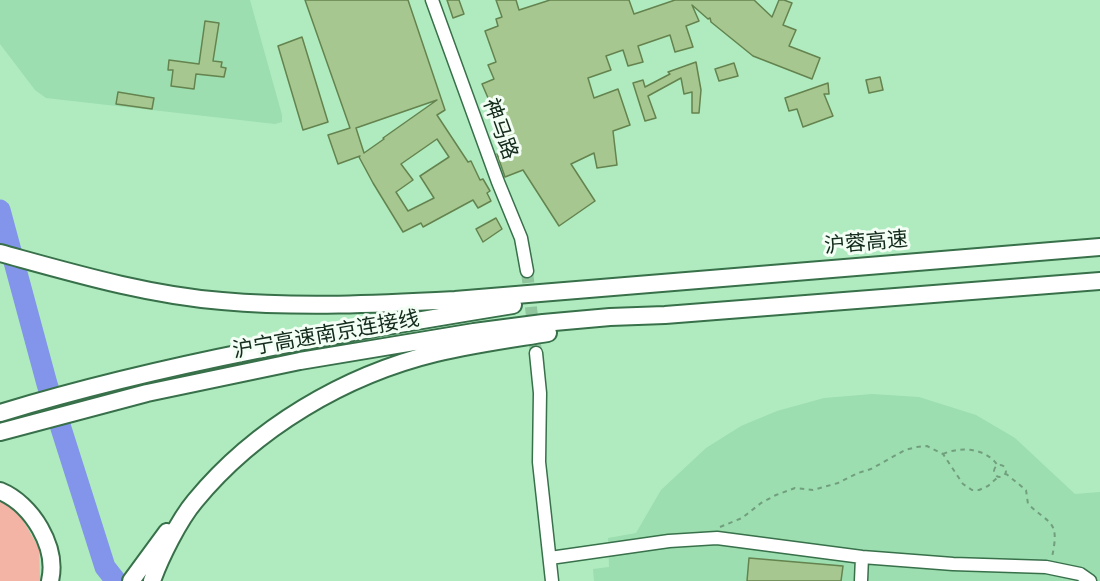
<!DOCTYPE html>
<meta charset="utf-8">
<style>
body{margin:0}
canvas{display:block;background:#afebbf}
</style>
<canvas width="1100" height="581"></canvas>
<script>
const g = document.querySelector('canvas').getContext('2d');
g.lineJoin = 'round';
function fillPath(path, color) {
  g.fillStyle = color;
  g.fill(path, 'evenodd');
}
function trace(path, color, width, dash) {
  g.strokeStyle = color;
  g.lineWidth = width;
  g.lineCap = dash ? 'butt' : 'round';
  g.setLineDash(dash || []);
  g.stroke(path);
}
function drawText(font, color, halo, rows, align = 'center') {
  g.font = font + ' Montserrat,"Noto Sans SC",sans-serif';
  g.lineWidth = 6;
  g.setLineDash([]);
  g.textBaseline = 'middle';
  g.strokeStyle = halo;
  g.fillStyle = color;
  for (const [text, x, y, turn = 0] of rows) {
    g.save();
    g.translate(x, y);
    g.rotate((+turn || 0) * Math.PI / 180);
    g.textAlign = isNaN(turn) ? turn : align;
    if (halo) g.strokeText(text, 0, 0);
    g.fillText(text, 0, 0);
    g.restore();
  }
}
fillPath(new Path2D(`
 M 0,0 L 250,0 L 282,115 L 282,122 L 275,124 L 46,98 L 35,90 L 0,44 Z
 M 872,394 L 919,397 L 976,415 L 1015,438 L 1075,494 L 1100,492 L 1100,581 L 594,581 L 593,569 L 609,567 L 608,538 L 636,533 L 661,490 L 706,448 L 741,426 L 777,411 L 824,398 Z`), '#9cdeaf');
fillPath(new Path2D(`
 M 0,499 L 21,517 L 39,548 L 40,581 L 0,581 Z`), '#f3b3a5');
trace(new Path2D(`
 M 0,210 L 47,384 L 105,567 L 116,581`), '#8295ea', 21);
const building = new Path2D(`
 M 305,0 L 408,0 L 445,110 L 437,115 L 468,162 L 471,161 L 480,180 L 483,179 L 490,191 L 487,193 L 491,201 L 478,208 L 473,200 L 423,227 L 421,223 L 403,232 L 373,183 L 359,157 L 360,156 L 338,164 L 328,135 L 350,128 ZM 437,100 L 383,138 L 384,139 L 364,153 L 356,128 ZM 437,139 L 449,157 L 420,176 L 434,198 L 408,211 L 396,192 L 413,180 L 401,164 Z
 M 447,0 L 459,0 L 464,14 L 453,18 Z
 M 496,0 L 516,0 L 519,10 L 550,0 L 629,0 L 634,14 L 675,0 L 754,0 L 772,17 L 779,0 L 784,0 L 792,3 L 783,25 L 796,30 L 789,46 L 820,58 L 812,79 L 753,56 L 711,22 L 710,18 L 708,19 L 692,5 L 699,21 L 686,26 L 693,47 L 675,52 L 670,35 L 638,46 L 643,62 L 628,66 L 623,50 L 606,56 L 611,70 L 588,78 L 594,98 L 618,89 L 630,125 L 613,131 L 617,165 L 597,168 L 594,153 L 571,164 L 595,201 L 559,226 L 523,170 L 505,177 L 497,154 L 507,150 L 499,129 L 501,128 L 482,84 L 494,79 L 488,65 L 496,62 L 485,31 L 498,26 L 496,19 L 502,17 Z
 M 205,21 L 219,23 L 213,61 L 222,62 L 221,67 L 226,68 L 224,77 L 196,74 L 194,89 L 171,86 L 173,70 L 168,70 L 169,60 L 199,64 Z
 M 302,37 L 328,122 L 303,130 L 278,46 Z
 M 696,62 L 701,90 L 699,113 L 692,113 L 692,92 L 684,94 L 681,78 L 648,96 L 656,118 L 645,121 L 633,83 L 643,80 L 645,87 L 670,74 L 668,72 Z
 M 734,63 L 738,76 L 719,81 L 715,69 Z
 M 880,77 L 883,90 L 869,93 L 866,80 Z
 M 828,83 L 829,94 L 824,94 L 833,116 L 803,127 L 797,109 L 789,111 L 785,98 Z
 M 118,92 L 154,98 L 152,109 L 116,104 Z
 M 496,218 L 502,229 L 483,242 L 476,229 Z
 M 749,558 L 843,566 L 841,581 L 747,581 Z`);
fillPath(building, '#a6c78f');
trace(building, '#64834e', 1.5);
trace(new Path2D(`
 M 527,271 L 536,353`), '#90c59e', 12, [12, 6]);
const minor = new Path2D(`
 M 432,0 L 498,182 L 521,238 L 527,271
 M 536,353 L 540,393 L 539,462 L 552,581
 M 550,558 L 669,541 L 717,538 L 862,557 L 953,564 L 1046,567 L 1080,574 L 1090,581
 M 861,581 L 862,557`);
const highway = new Path2D(`
 M 0,253 C 73,273 147,295 222,301 C 300,308 378,304 455,300 L 1100,247
 M 0,413 C 167,362 341,333 513,305
 M 0,432 L 147,393 L 300,361 L 474,332 L 543,323 L 610,317 L 665,315 L 1100,281
 M 0,491 C 32,504 58,547 50,581
 M 131,581 L 167,532
 M 152,581 C 160,558 179,520 195,501 C 255,428 345,375 436,353 C 473,344 511,339 548,333`);
trace(minor, '#38704a', 15);
trace(highway, '#38704a', 20);
trace(new Path2D(`
 M 943,454 C 960,446 987,448 998,466
 M994 471a6 6 0 1 1 12 0a6 6 0 1 1-12 0Z
 M 1005,473 L 1026,490 L 1028,504 C 1050,525 1060,520 1052,557
 M 720,527 L 742,518 L 761,503 L 776,495 L 795,488 L 813,490 L 838,483 L 858,473 L 871,469 L 905,450 L 917,447 L 927,446 L 943,454 L 963,484 L 972,490 L 979,490 L 988,486 L 998,477`), '#719f7e', 2, [4.5, 4.5]);
trace(minor, '#fff', 12);
trace(highway, '#fff', 16);
drawText('21px', '#132b1b', '#f3fef5', [
 ["神马路",500,129,70],
 ["沪蓉高速",866,243,-5],
 ["沪宁高速南京连接线",326,335,-10]
]);
</script>
